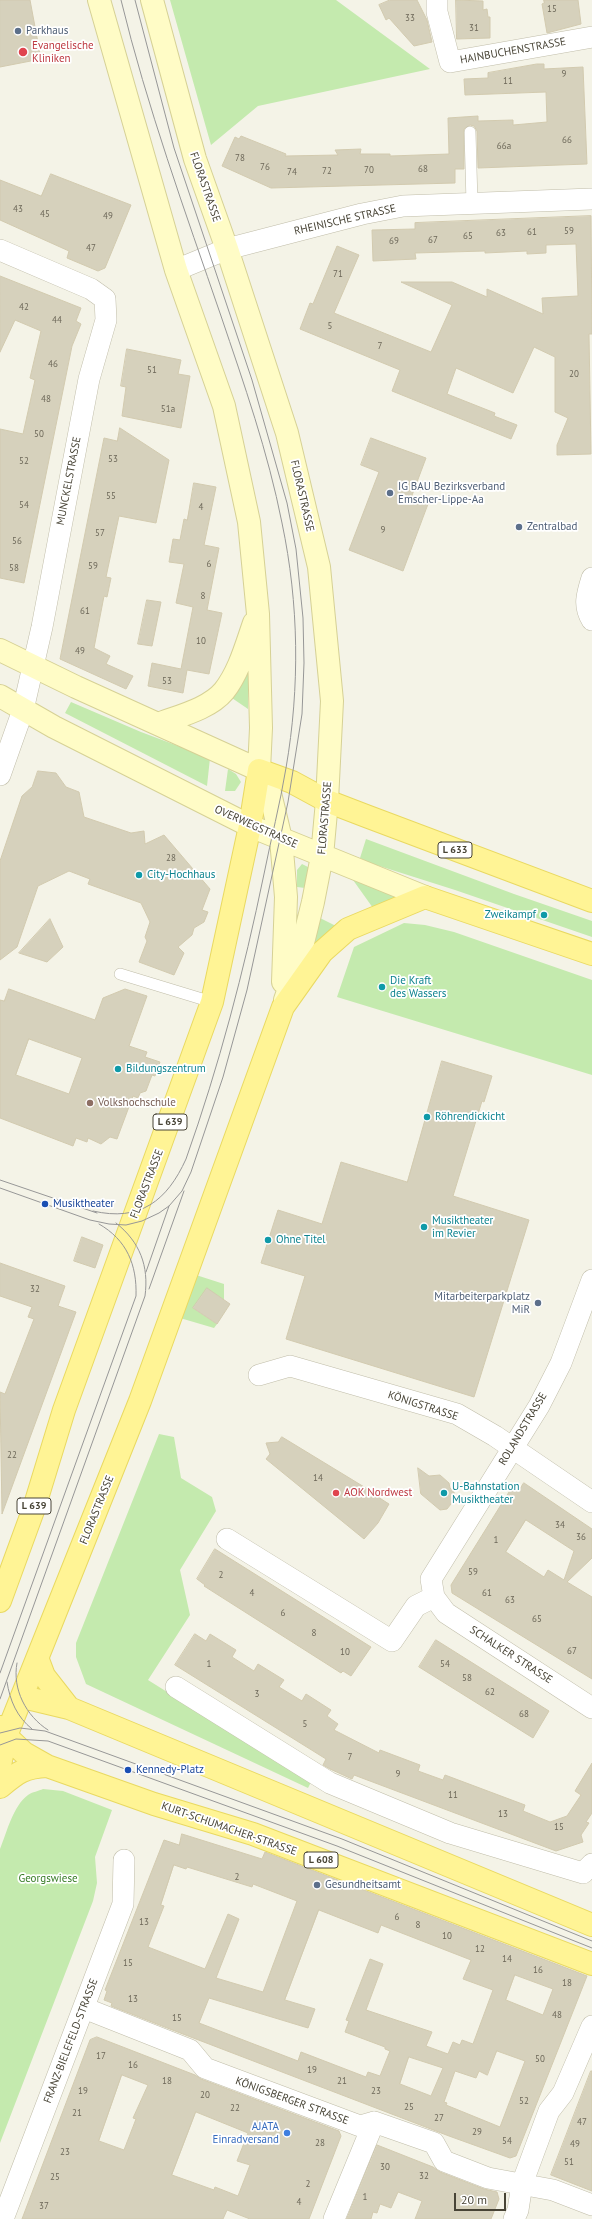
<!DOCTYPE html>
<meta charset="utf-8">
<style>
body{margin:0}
#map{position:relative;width:592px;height:2219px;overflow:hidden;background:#f4f3e7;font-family:"PT Sans",sans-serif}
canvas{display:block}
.scale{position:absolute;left:454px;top:2193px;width:52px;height:18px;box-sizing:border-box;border:2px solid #484436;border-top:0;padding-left:5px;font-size:12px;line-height:14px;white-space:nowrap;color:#484436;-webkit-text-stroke:3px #fff;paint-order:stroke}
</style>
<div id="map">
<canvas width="592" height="2219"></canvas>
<div class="scale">20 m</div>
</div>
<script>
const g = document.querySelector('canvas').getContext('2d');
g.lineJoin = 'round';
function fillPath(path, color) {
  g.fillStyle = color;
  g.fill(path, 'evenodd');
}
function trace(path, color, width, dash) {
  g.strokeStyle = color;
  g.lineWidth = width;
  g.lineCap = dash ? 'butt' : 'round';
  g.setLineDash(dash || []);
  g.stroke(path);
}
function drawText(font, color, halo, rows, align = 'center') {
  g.font = font + ' "PT Sans",sans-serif';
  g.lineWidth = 3.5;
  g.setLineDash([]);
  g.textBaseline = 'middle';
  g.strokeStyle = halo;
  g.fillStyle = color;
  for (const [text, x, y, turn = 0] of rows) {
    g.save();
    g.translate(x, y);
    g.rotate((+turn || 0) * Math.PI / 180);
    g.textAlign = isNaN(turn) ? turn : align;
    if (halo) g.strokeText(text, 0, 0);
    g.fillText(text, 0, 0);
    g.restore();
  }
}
fillPath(new Path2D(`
 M 170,0 L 336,0 L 430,69 L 258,106 L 211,145 Z
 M 248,662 L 248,709 L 229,696 Z
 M 71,702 L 141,732 L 210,758 L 207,786 L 65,713 Z
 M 228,769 L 236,774 L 241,782 L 235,791 L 225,791 Z
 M 366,839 L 514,894 L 592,921 L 592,937 L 455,890 L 370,863 L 360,858 Z
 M 302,864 L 308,867 L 308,880 L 305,888 L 297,887 L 297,870 Z
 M 353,880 L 402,899 L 373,908 Z
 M 320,918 L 340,928 L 313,951 Z
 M 404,923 L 425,925 L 454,932 L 592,980 L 592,1075 L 337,997 L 354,947 Z
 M 196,1275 L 224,1284 L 224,1300 L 207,1289 L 193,1308 L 217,1324 L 214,1328 L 180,1318 Z
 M 159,1434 L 174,1437 L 181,1478 L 212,1497 L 216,1511 L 180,1570 L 190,1615 L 148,1680 L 311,1782 L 308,1788 L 86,1684 L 76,1657 L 76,1643 Z
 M 43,1789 L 63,1791 L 112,1810 L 95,1857 L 97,1883 L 93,1901 L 0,2143 L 0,1849 C 7,1832 13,1806 28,1795 C 32,1792 39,1791 43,1789 Z`), '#c4eaae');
const building = new Path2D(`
 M 0,0 L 30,0 L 41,59 L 0,67 Z
 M 390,0 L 417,0 L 427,20 L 432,42 L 414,46 L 389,18 L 386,20 L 379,5 Z
 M 456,0 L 483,1 L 483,10 L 487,9 L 488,17 L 490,17 L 490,38 L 457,39 Z
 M 544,0 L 578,0 L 581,24 L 547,33 L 542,4 L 544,3 Z
 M 537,64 L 544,64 L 544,69 L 583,67 L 587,164 L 478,168 L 477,131 L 474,126 L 470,125 L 464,129 L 464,169 L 455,169 L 455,183 L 271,188 L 222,166 L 235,137 L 239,139 L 241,136 L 286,154 L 285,156 L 338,155 L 335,150 L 361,149 L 360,154 L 390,154 L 390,156 L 449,154 L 448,118 L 478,116 L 478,121 L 513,120 L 513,125 L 547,122 L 546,92 L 465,95 L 464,79 L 488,78 L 488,73 Z
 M 51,174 L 131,205 L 105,268 L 98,271 L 67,258 L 69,251 L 0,220 L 0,180 L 41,196 Z
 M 591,216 L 592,334 L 589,334 L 591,454 L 557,455 L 557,445 L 568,418 L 555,412 L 555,357 L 534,347 L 513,393 L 456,368 L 447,394 L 495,413 L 494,416 L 517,425 L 511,439 L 392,391 L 400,370 L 300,329 L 310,303 L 313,304 L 337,246 L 359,255 L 334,313 L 431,352 L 452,305 L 401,282 L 452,282 L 487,297 L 487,289 L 543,314 L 542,298 L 578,296 L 576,244 L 546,245 L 546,253 L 527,254 L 527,251 L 485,253 L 485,251 L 415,253 L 416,259 L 373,261 L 372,230 L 415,229 L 415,223 Z
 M 0,276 L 81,308 L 76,321 L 81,324 L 72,346 L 24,583 L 0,578 L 0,429 L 23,434 L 35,380 L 30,378 L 41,331 L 15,320 L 0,352 Z
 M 127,349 L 181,360 L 178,374 L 190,376 L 181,428 L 122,416 L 126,387 L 121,386 Z
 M 120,428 L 169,460 L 156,523 L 119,516 L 106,577 L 111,578 L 107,597 L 104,596 L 94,648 L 110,656 L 106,664 L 133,676 L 126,689 L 60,659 L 104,438 L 117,441 Z
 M 371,438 L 426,458 L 411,498 L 428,504 L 403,571 L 349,550 L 379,472 L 361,465 Z
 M 194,483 L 216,487 L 204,545 L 219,548 L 207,610 L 222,613 L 209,674 L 187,670 L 183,693 L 148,686 L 152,663 L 181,669 L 193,607 L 176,603 L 184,564 L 169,562 L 173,539 L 180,540 L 184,519 L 187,520 Z
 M 147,600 L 161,602 L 152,646 L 138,644 Z
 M 38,771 L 56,773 L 66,787 L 79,792 L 84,817 L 131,833 L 144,831 L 145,844 L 164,835 L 210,889 L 202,910 L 208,912 L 204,922 L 194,928 L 192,935 L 178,947 L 184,953 L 174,975 L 139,962 L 147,941 L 145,937 L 150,922 L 141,903 L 88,884 L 90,879 L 69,871 L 38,886 L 17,947 L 0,960 L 0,861 L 22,796 L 32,787 Z
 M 50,919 L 63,947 L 47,962 L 19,953 Z
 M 9,989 L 95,1020 L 103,998 L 125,989 L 147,996 L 129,1046 L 147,1052 L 145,1057 L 160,1062 L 155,1076 L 152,1075 L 146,1091 L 140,1093 L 138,1098 L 133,1096 L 117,1139 L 110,1137 L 101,1144 L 88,1138 L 87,1142 L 76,1138 L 73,1146 L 0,1118 L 0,1000 L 4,1001 ZM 29,1039 L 82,1058 L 69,1094 L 16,1075 Z
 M 442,1061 L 492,1076 L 484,1102 L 482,1101 L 453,1196 L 529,1220 L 474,1397 L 286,1339 L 305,1276 L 261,1263 L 278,1210 L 322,1224 L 341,1162 L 407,1182 Z
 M 82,1237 L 103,1245 L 95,1268 L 74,1261 Z
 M 0,1263 L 65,1286 L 58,1306 L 76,1312 L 2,1514 L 0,1392 L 5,1394 L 34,1319 L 28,1317 L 32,1307 L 0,1296 Z
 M 207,1288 L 230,1304 L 217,1324 L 193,1308 Z
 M 282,1437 L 379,1496 L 378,1497 L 389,1504 L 378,1523 L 364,1539 L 266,1459 L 270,1454 L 266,1443 L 278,1442 Z
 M 418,1468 L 429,1476 L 440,1475 L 449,1483 L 450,1488 L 454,1492 L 455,1499 L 447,1509 L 440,1510 L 421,1494 Z
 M 524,1483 L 592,1529 L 592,1558 L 567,1582 L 592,1597 L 592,1679 L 452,1593 L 451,1585 L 514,1484 L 520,1488 ZM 526,1520 L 574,1551 L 564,1580 L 548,1570 L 544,1577 L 506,1552 Z
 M 215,1549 L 371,1647 L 351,1676 L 343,1671 L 341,1673 L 204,1586 L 205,1585 L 197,1579 Z
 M 195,1634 L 206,1641 L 210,1634 L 236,1650 L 232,1657 L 254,1671 L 258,1664 L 284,1680 L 279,1687 L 302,1701 L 306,1694 L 331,1710 L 327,1716 L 338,1724 L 334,1730 L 379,1753 L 380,1750 L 420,1765 L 418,1771 L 443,1780 L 445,1775 L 525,1805 L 523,1811 L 550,1822 L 567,1816 L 581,1795 L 575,1791 L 592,1763 L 592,1813 L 586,1822 L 589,1823 L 581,1835 L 583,1842 L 556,1851 L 354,1775 L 352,1779 L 330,1769 L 323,1765 L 326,1759 L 175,1665 Z
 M 436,1640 L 549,1711 L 533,1738 L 419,1667 Z
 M 182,1834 L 262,1859 L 265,1852 L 587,1976 L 516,2156 L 510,2158 L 449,2136 L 162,2026 L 111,2006 L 112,2003 L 104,2000 L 107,1991 L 105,1990 L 164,1840 L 179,1845 ZM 174,1865 L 186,1869 L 187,1867 L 252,1887 L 253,1884 L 297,1901 L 263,1992 L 216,1978 L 239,1919 L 228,1914 L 205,1969 L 148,1947 L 164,1906 L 161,1905 ZM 319,1910 L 378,1933 L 381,1925 L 471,1960 L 463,1979 L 493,1990 L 473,2044 L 462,2040 L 460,2045 L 453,2042 L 448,2054 L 426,2046 L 432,2032 L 366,2010 L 383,1964 L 370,1959 L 346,2020 L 349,2021 L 345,2032 L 385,2047 L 385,2049 L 390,2051 L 380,2076 L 368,2072 L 366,2077 L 301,2052 L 298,2061 L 199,2023 L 209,1998 L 308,2028 L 315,2009 L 285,2000 ZM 515,1975 L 553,1989 L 543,2015 L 506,2000 ZM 497,2051 L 525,2061 L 500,2127 L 446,2105 L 447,2103 L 444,2102 L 455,2071 L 476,2078 L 479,2071 L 487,2075 ZM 409,2057 L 443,2068 L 431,2096 L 400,2084 Z
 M 97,2037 L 195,2075 L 201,2079 L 339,2131 L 341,2136 L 309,2219 L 250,2219 L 227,2210 L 223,2219 L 22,2219 L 90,2040 ZM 122,2075 L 148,2085 L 133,2118 L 136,2119 L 124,2150 L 99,2141 ZM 196,2112 L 248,2133 L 237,2161 L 250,2165 L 238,2196 L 215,2187 L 214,2190 L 172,2175 Z
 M 591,2071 L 592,2071 L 592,2191 L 551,2175 Z
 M 377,2145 L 433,2167 L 440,2172 L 484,2189 L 497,2192 L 499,2199 L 491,2219 L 415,2219 L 422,2201 L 398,2192 L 391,2208 L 380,2204 L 377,2213 L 373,2212 L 371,2219 L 347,2219 Z`);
fillPath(building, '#d6d1bc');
trace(building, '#d2caaf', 1);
const service = new Path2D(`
 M 470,132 L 472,203
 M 120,974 L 212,1002`);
const minor = new Path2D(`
 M 437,0 L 437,12 L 450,62 L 592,37
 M 0,250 L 91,289 L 105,299 L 106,320 L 89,379 L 42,627 L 23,710 L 0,775
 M 176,270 L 227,249 L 362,214 L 403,206 L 592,199
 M 592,578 C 587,594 583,606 592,620
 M 592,1280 L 561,1363 L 539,1406 L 431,1579 L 434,1597 L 446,1613 L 592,1708
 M 259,1375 L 290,1366 L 457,1414 L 495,1436 L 592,1502
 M 227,1539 L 392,1641 L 416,1606 L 434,1597
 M 176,1687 L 330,1783 L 450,1833 L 583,1873 L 592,1864
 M 84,2008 L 190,2050 L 205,2068 L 360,2126 L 374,2122 L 434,2143 L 444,2161 L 488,2178 L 553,2190 L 592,2205
 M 3,2219 L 123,1904 L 124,1860
 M 334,2219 L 374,2122
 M 514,2219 L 518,2210 L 522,2184 L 549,2111 L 563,2093 L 592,2026`);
const secondary = new Path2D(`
 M 99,0 L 176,270 L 224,406 L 249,522 L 258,614 L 261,728 L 259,770 L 270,793 L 281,839 L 286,897 L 283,982
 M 152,0 L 195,159 L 227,249 L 287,433 L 319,567 L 332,701 L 327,801 L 322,856 L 313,902 L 298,963 L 285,1000
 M 0,650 L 76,687 L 259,770
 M 0,696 L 54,727 L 250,826 L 425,897
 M 158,724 C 179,716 209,709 224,691 C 239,672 246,646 254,623`);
const primary = new Path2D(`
 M 0,1601 L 34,1508 L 64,1410 L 212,1002 L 250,826 L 259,770 L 292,782 L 327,801 L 366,816 L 592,901
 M 38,1660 L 44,1676 L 69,1708
 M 23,1697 L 69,1708 L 592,1925
 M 1,1727 L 6,1736 L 24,1753 L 47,1766 L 154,1804 L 253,1834 L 592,1964
 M 0,1765 L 6,1736 L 140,1401 L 283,1007 L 322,952 L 348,929 L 425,897 L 592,954
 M 0,1787 C 17,1773 24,1767 47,1766`);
trace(service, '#c0bda9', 12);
trace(minor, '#c0bda9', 22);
trace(secondary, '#d6d195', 24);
trace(primary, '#e9d961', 24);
trace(service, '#fff', 11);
trace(minor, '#fff', 21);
trace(secondary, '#fffcc6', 22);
trace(primary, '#fff495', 22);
trace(new Path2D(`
 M 0,1180 L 97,1213
 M 0,1188 L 90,1220 L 109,1224 L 126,1225 L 142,1221 L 159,1213 L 169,1206 L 182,1191 L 191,1172 L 223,1077 L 247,990 L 288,802 L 302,714 L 304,663 L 303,618 L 296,549 L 287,503 L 252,380 L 174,148 L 135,0
 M 93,1211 C 140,1222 167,1201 186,1159 C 219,1066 244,971 264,874 C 271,839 280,804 286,768 C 300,687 299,604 282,523 C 268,452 244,384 221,316 C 185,211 147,107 121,0
 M 146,1272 L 169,1206
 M 149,1289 L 184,1191
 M 17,1663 C 12,1689 26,1716 48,1730
 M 0,1673 L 136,1296 C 137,1265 127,1240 99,1224
 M 7,1682 C 10,1701 17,1717 32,1729
 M 0,1699 L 145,1296 C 149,1266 140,1242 116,1223
 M 0,1733 L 20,1728 L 45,1731 L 342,1839 L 592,1941
 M 0,1745 L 16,1739 L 48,1741 L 337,1846 L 592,1948`), '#979797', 1);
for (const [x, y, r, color] of [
 [18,31,4,"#5c6f8a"],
 [23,52,5,"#e0444e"],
 [390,493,4,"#5c6f8a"],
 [519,527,4,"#5c6f8a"],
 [139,875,4,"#0f9aa8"],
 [544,915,4,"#0f9aa8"],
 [382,987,4,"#0f9aa8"],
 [118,1069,4,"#0f9aa8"],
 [90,1103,4,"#8d6e63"],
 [427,1117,4,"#0f9aa8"],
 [45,1204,4,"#1a4fb4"],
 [424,1227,4,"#0f9aa8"],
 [268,1240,4,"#0f9aa8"],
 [538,1303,4,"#5c6f8a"],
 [336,1493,4,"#e0444e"],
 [444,1493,4,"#0f9aa8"],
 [128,1770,4,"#1a4fb4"],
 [317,1885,4,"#5c6f8a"],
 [287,2133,4,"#3f7fe0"]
]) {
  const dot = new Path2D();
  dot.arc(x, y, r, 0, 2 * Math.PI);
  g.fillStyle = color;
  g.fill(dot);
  trace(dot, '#fff', 1.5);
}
drawText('9px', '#6c6758', null, [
 ["15",552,9],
 ["33",410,18],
 ["31",474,28],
 ["9",564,74],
 ["11",508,81],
 ["66",567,140],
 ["66a",504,146],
 ["78",240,158],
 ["76",265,167],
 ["68",423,169],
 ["70",369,170],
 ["72",327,171],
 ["74",292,172],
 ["43",18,209],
 ["45",45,214],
 ["49",108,216],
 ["59",569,231],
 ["61",532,232],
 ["63",501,233],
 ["65",468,236],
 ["67",433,240],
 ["69",394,241],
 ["47",91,248],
 ["71",338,274],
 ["42",24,307],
 ["44",57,320],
 ["5",330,326],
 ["7",380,346],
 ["46",53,364],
 ["51",152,370],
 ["20",574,374],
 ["48",46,399],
 ["51a",168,409],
 ["50",39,434],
 ["53",113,459],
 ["52",24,461],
 ["55",111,496],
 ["54",24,505],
 ["4",201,507],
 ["9",383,530],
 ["57",100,533],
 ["56",17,541],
 ["6",209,564],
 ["59",93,566],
 ["58",14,568],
 ["8",203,596],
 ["61",85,611],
 ["10",201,641],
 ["49",80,651],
 ["53",167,681],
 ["28",171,858],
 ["32",35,1289],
 ["22",12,1455],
 ["14",318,1478],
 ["34",560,1525],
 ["36",581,1537],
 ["1",496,1540],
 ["59",473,1572],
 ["2",221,1575],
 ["4",252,1593],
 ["61",487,1593],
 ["63",510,1600],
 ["6",283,1613],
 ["65",537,1619],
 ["8",314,1633],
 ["67",572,1651],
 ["10",345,1652],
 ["1",209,1664],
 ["54",445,1664],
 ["58",467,1678],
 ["62",490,1692],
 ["3",257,1694],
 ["68",524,1714],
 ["5",305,1724],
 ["7",350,1757],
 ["9",398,1774],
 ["11",453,1795],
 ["13",503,1814],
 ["15",559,1827],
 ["2",237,1877],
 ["6",397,1917],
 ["13",144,1922],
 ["8",418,1925],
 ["10",447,1936],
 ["12",480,1949],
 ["14",507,1959],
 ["15",128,1963],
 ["16",538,1970],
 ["18",567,1983],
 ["13",133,1999],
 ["48",557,2015],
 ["15",177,2018],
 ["17",101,2056],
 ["50",540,2059],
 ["16",133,2065],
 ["19",312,2070],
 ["18",167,2081],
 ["21",342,2081],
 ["19",83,2091],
 ["23",376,2091],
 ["20",205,2095],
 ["52",524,2101],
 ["25",409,2107],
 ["22",235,2108],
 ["21",77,2113],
 ["27",439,2118],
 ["47",582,2122],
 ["29",477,2132],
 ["54",507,2141],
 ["28",320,2143],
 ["49",575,2144],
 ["23",65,2152],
 ["51",569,2162],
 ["30",385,2167],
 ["32",424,2176],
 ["25",55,2177],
 ["2",308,2184],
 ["1",365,2197],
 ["4",299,2202],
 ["37",44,2206]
]);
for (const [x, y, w] of [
 [455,850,34],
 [170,1122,34],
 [34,1506,34],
 [321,1860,34]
]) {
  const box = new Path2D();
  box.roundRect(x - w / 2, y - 8, w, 16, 3);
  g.fillStyle = '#fff';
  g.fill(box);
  trace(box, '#484436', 1);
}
drawText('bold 10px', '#484436', null, [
 ["L 633",455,850],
 ["L 639",170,1122],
 ["L 639",34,1506],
 ["L 608",321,1860]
]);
drawText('11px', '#4e5e75', '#fff', [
 ["Parkhaus",26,31],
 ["IG BAU Bezirksverband",398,487],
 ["Emscher-Lippe-Aa",398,500],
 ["Zentralbad",527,527],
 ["Mitarbeiterparkplatz",530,1297,"right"],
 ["MiR",530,1310,"right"],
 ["Gesundheitsamt",325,1885]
], 'left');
drawText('11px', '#be3a42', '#fff', [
 ["Evangelische",32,46],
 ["Kliniken",32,59],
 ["AOK Nordwest",344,1493]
], 'left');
drawText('11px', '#484436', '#fff', [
 ["HAINBUCHENSTRASSE",513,51,-10],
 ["FLORASTRASSE",205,187,71],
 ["RHEINISCHE STRASSE",345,220,-13],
 ["MUNCKELSTRASSE",69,481,-79],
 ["FLORASTRASSE",302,496,77],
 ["FLORASTRASSE",325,818,-85],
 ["OVERWEGSTRASSE",256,827,24],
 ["FLORASTRASSE",147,1184,-69],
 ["KÖNIGSTRASSE",423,1406,18],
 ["ROLANDSTRASSE",523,1429,-59],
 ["FLORASTRASSE",97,1510,-68],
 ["SCHALKER STRASSE",511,1655,33],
 ["KURT-SCHUMACHER-STRASSE",229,1829,19],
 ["FRANZ-BIELEFELD-STRASSE",71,2041,-69],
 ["KÖNIGSBERGER STRASSE",292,2101,20]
]);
drawText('11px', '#0d838f', '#fff', [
 ["City-Hochhaus",147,875],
 ["Zweikampf",536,915,"right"],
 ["Die Kraft",390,981],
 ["des Wassers",390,994],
 ["Bildungszentrum",126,1069],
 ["Röhrendickicht",435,1117],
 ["Musiktheater",432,1221],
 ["im Revier",432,1234],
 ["Ohne Titel",276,1240],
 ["U-Bahnstation",452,1487],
 ["Musiktheater",452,1500]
], 'left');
drawText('11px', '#785e54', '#fff', [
 ["Volkshochschule",98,1103]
], 'left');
drawText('11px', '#164399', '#fff', [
 ["Musiktheater",53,1204],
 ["Kennedy-Platz",136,1770]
], 'left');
drawText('11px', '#377c26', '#fff', [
 ["Georgswiese",48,1879]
]);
drawText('11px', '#366cbe', '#fff', [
 ["AJATA",279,2127],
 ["Einradversand",279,2140]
], 'right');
</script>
